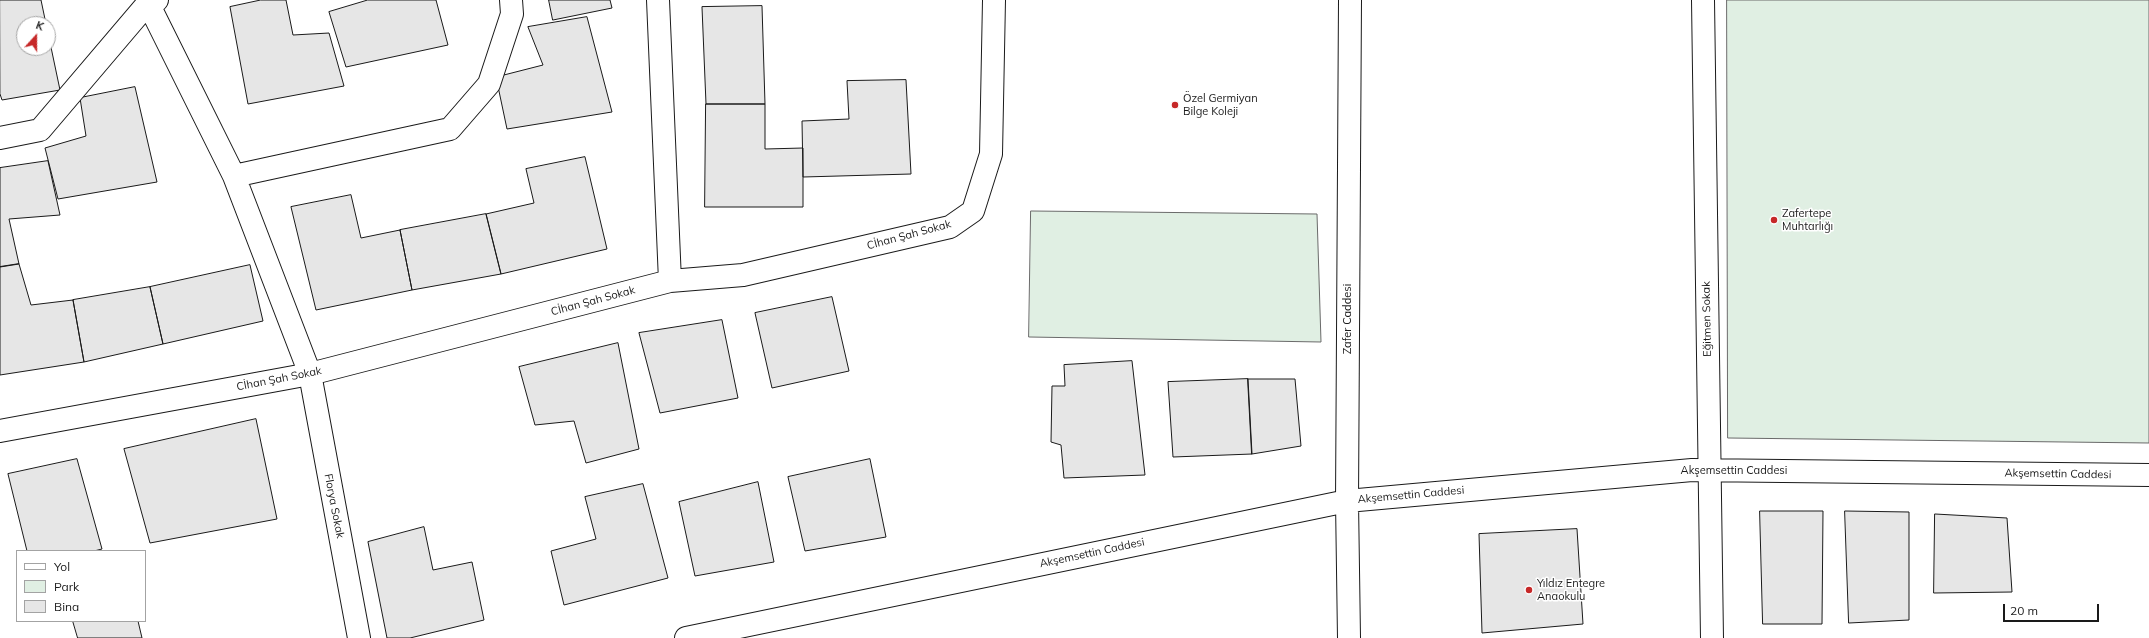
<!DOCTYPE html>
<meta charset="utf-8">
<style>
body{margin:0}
#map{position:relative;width:2149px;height:638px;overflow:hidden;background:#fff;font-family:Mulish,sans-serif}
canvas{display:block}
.legend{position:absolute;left:16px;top:550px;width:130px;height:72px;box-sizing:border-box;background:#fff;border:1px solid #a3a3a3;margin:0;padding:5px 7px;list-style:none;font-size:12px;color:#1a1a1a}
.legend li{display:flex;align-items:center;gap:8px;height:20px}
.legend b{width:20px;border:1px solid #a3a3a3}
.north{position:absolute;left:16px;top:16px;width:40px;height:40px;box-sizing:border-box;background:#fff;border:1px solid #a3a3a3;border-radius:50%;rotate:21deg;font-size:11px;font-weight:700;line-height:16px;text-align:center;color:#1a1a1a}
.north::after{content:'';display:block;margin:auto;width:14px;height:18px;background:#c62828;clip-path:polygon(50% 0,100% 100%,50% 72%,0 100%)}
.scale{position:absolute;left:2003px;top:604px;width:96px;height:18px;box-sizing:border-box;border:2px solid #1a1a1a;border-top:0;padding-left:5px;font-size:12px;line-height:14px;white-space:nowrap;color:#1a1a1a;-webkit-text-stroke:3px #fff;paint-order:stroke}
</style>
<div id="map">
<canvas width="2149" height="638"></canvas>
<ul class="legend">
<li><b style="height:5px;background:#fff"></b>Yol</li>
<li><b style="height:11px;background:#e0efe3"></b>Park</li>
<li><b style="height:11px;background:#e6e6e6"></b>Bina</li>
</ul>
<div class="north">K</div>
<div class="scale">20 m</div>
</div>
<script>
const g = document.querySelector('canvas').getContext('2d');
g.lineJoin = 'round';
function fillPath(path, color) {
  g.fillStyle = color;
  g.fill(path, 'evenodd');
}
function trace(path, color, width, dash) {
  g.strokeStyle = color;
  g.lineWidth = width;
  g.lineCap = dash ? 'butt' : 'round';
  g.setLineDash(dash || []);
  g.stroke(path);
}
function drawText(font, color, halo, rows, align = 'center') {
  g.font = font + ' Mulish,sans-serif';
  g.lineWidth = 3;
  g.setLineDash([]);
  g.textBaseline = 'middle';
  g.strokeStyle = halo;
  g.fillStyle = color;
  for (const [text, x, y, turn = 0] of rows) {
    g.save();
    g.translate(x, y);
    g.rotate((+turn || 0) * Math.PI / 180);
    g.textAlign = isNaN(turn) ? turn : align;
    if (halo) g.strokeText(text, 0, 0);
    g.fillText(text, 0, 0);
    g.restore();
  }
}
const green = new Path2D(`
 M 1727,0 L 2149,0 L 2149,443 L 1728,438 Z
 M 1031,211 L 1317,214 L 1321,342 L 1029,337 Z`);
fillPath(green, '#e0efe3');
trace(green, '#6a6a6a', 1);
const building = new Path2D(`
 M 0,0 L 41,0 L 46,24 L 24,24 L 24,48 L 48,48 L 48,33 L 60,90 L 2,100 L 0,94 Z
 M 261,0 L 286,0 L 293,35 L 329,33 L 344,86 L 248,104 L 230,7 Z
 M 368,0 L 436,0 L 448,45 L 346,67 L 329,12 Z
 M 549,0 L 610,0 L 612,8 L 553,20 Z
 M 762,6 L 765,104 L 706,104 L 702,7 Z
 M 587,17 L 612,112 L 507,129 L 496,77 L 543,65 L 528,27 Z
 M 906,80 L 911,174 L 803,177 L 802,121 L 849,119 L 847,81 Z
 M 135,87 L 157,182 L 58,199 L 45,148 L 86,136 L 80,98 Z
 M 706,104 L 765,104 L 765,149 L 803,148 L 803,207 L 705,207 Z
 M 585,157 L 607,249 L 501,274 L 486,214 L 534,203 L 526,169 Z
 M 48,161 L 60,215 L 9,219 L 19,264 L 0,267 L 0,168 Z
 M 351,195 L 361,238 L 400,230 L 412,290 L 316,310 L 291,207 Z
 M 486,214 L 501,274 L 412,290 L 400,230 Z
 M 19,264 L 31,305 L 73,300 L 84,362 L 0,375 L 0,267 Z
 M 250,265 L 263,321 L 163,344 L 150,287 Z
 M 150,287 L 163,344 L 84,362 L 73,300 Z
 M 832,297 L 849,371 L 772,388 L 755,313 Z
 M 722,320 L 738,398 L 660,413 L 639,333 Z
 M 618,343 L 639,449 L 586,463 L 574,421 L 535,425 L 519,367 Z
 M 1132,361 L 1145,475 L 1064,478 L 1061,445 L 1051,442 L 1052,386 L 1065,386 L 1064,365 Z
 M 1248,379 L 1252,454 L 1173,457 L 1168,382 Z
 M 1248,379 L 1295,379 L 1301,446 L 1252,454 Z
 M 256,419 L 277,519 L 150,543 L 124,449 Z
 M 77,459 L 102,549 L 94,551 L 27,551 L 8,474 Z
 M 870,459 L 886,537 L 805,551 L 788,477 Z
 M 758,482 L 774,562 L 695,576 L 679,502 Z
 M 643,484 L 668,578 L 564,605 L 551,551 L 596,539 L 585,497 Z
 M 1760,511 L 1823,511 L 1822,624 L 1763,624 Z
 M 1845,511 L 1909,512 L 1909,620 L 1849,623 Z
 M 1935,514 L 2007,518 L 2012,592 L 1934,593 Z
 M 424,527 L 433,570 L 472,562 L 484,620 L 410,638 L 387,638 L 368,542 Z
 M 1577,529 L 1583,624 L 1482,633 L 1479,534 Z
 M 73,621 L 138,621 L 142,638 L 78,638 Z`);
fillPath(building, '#e6e6e6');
trace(building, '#1a1a1a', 1);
const street = new Path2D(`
 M 157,0 L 148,3 L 234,176 L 450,129 L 489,84 L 512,14 L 511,0
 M 658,0 L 670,281
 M 1703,0 L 1712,638
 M 0,138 L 40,130 L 148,3
 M 234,176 L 310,374 L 359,638
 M 0,431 L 310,374 L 670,281 L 743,275 L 950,227 L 973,211 L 991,154 L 994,0
 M 686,638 L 1347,501 L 1692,470 L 2149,475
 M 1349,638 L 1347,501 L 1350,0`);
trace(street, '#1a1a1a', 24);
trace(street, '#fff', 22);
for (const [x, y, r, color] of [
 [1175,105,4,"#c62828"],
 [1774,220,4,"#c62828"],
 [1529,590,4,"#c62828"]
]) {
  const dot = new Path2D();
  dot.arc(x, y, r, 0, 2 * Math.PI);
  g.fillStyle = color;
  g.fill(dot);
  trace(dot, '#fff', 1.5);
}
drawText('11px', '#1a1a1a', '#fff', [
 ["Özel Germiyan",1183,99],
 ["Bilge Koleji",1183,112],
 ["Zafertepe",1782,214],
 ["Muhtarlığı",1782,227],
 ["Yıldız Entegre",1537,584],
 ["Anaokulu",1537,597]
], 'left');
drawText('11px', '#1a1a1a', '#fff', [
 ["Cİhan Şah Sokak",909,235,-15],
 ["Cİhan Şah Sokak",593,301,-15],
 ["Zafer Caddesi",1348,319,-90],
 ["Eğitmen Sokak",1707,319,-91],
 ["Cİhan Şah Sokak",279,379,-11],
 ["Akşemsettin Caddesi",1734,471],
 ["Akşemsettin Caddesi",2058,474,1],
 ["Akşemsettin Caddesi",1411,495,-5],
 ["Florya Sokak",334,506,79],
 ["Akşemsettin Caddesi",1092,553,-12]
]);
</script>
